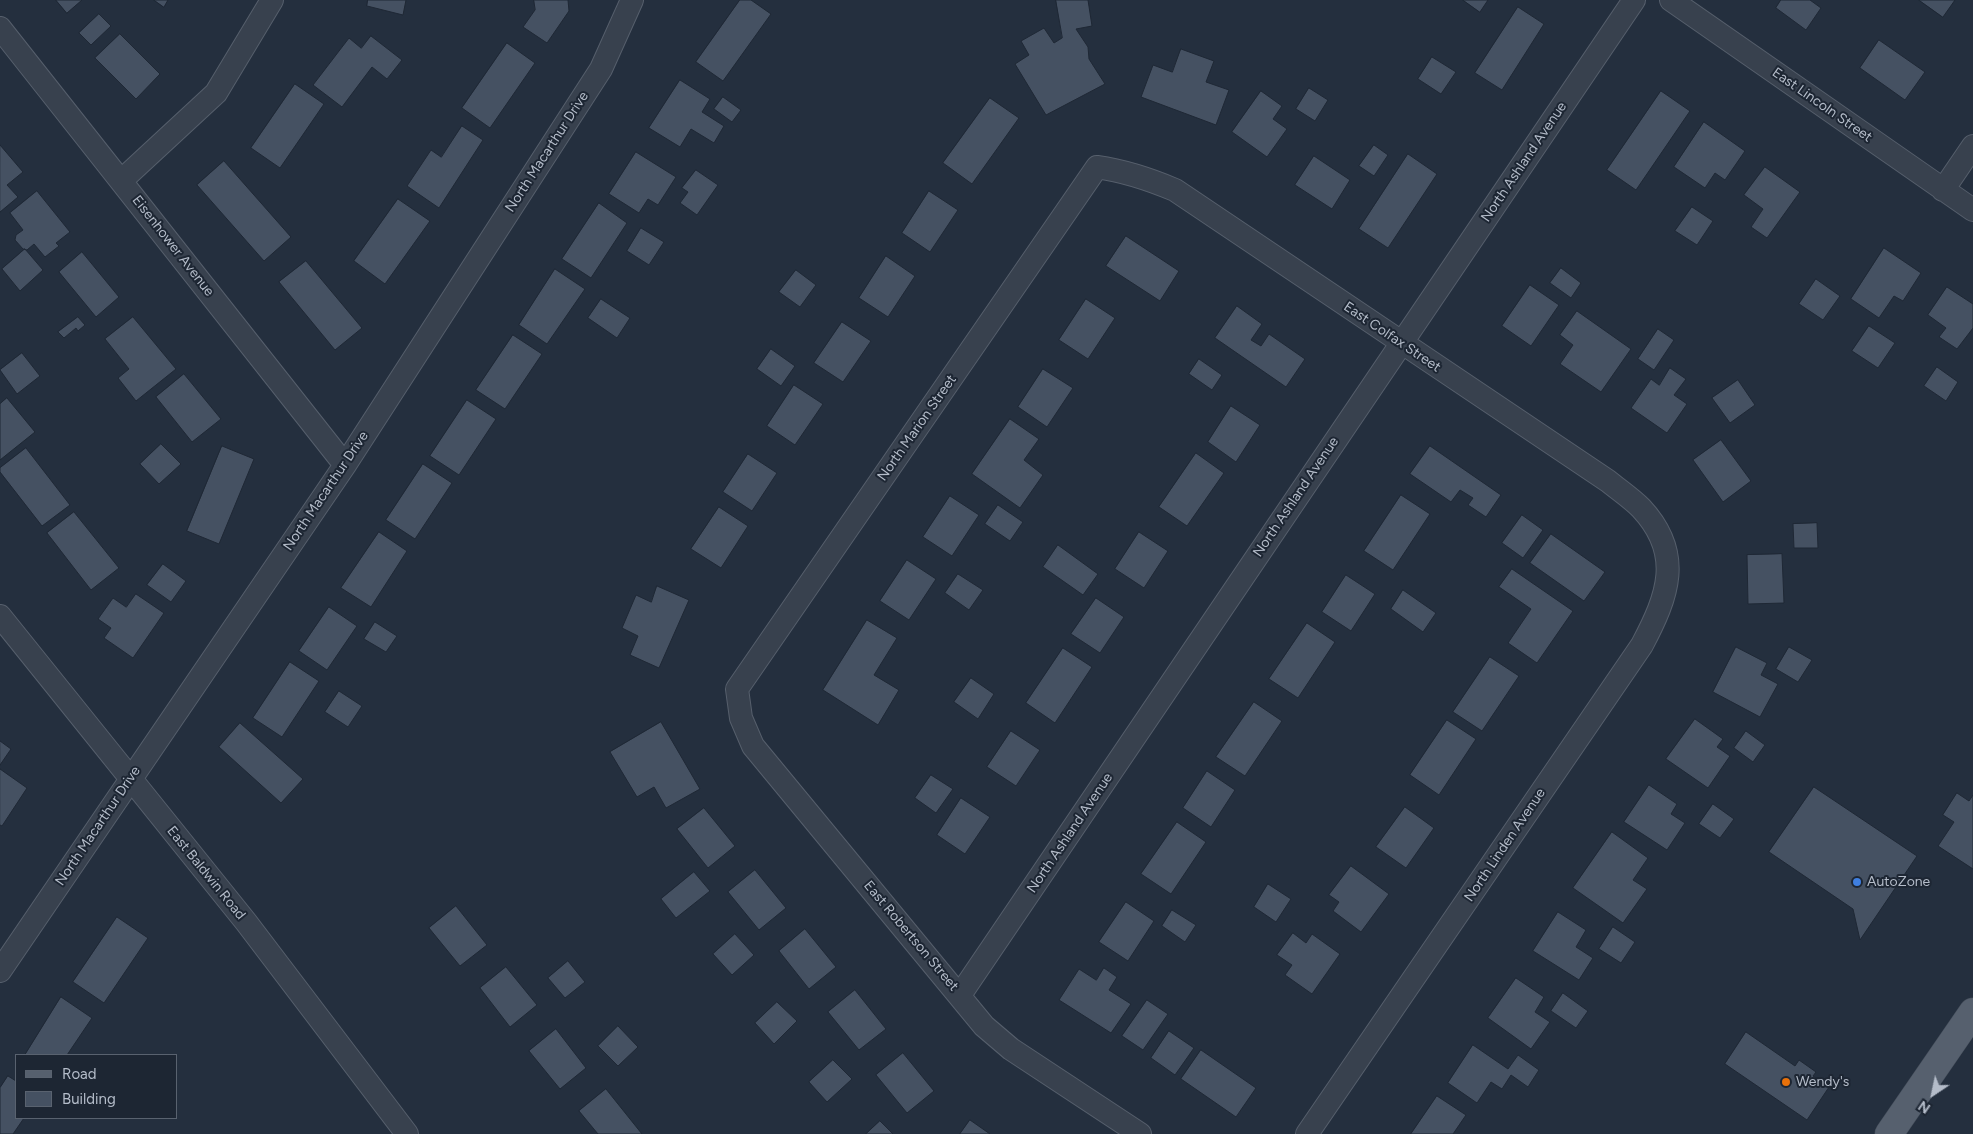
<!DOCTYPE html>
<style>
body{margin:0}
#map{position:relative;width:1973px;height:1134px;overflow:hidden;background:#242f3e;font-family:Figtree,sans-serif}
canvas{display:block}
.legend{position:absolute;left:15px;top:1054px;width:162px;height:65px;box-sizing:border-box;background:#1d2633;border:1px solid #59626f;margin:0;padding:6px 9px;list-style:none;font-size:15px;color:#b4bcc9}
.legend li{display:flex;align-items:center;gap:10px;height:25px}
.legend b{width:25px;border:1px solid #59626f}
.north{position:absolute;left:1908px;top:1069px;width:50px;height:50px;-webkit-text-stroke:4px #1d2633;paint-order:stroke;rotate:214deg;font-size:14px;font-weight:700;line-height:20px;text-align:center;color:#b4bcc9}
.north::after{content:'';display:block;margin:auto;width:18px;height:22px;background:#b4bcc9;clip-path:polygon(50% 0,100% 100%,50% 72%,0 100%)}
</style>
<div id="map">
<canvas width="1973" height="1134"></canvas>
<ul class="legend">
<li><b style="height:6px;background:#56606e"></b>Road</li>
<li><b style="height:14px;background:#455162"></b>Building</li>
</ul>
<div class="north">N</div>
</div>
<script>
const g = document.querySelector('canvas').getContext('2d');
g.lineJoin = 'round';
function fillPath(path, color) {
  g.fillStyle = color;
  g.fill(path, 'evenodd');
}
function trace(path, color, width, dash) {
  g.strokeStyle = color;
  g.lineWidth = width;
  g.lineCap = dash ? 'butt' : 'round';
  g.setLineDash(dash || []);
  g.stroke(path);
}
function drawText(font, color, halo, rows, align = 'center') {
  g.font = font + ' Figtree,sans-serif';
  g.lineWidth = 4;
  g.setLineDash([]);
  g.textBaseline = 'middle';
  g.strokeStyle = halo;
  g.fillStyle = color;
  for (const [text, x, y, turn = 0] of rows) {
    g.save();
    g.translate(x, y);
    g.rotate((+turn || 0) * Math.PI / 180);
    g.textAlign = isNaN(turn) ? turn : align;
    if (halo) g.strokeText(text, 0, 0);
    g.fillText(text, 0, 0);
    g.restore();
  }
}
const building = new Path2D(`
 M 56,0 L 82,0 L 67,13 Z
 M 154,0 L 168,0 L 164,7 Z
 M 368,0 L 406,0 L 403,15 L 367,6 Z
 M 534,0 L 568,0 L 569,11 L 547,43 L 523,27 L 535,10 Z
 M 740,0 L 751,0 L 771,14 L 723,81 L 696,62 Z
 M 1056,0 L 1088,0 L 1092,26 L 1076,29 L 1088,47 L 1089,59 L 1105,84 L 1046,115 L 1015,64 L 1029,55 L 1021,41 L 1044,28 L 1054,43 L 1062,38 Z
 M 1463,0 L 1488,0 L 1480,12 Z
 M 1781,0 L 1810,0 L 1821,8 L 1806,30 L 1776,8 Z
 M 1919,0 L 1955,0 L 1943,17 Z
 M 1518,7 L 1544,24 L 1502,90 L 1475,73 Z
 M 99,14 L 111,26 L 91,45 L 79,33 Z
 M 120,34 L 160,74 L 136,99 L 95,58 Z
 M 371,36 L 402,60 L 387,79 L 372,67 L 342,107 L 313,85 L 349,38 L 361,48 Z
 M 1879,40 L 1925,72 L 1905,100 L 1860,68 Z
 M 507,43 L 535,63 L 490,128 L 462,108 Z
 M 1181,49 L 1214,61 L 1206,82 L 1229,90 L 1216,125 L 1141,97 L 1153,65 L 1172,72 Z
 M 1432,57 L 1456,72 L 1441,94 L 1418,79 Z
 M 680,80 L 710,99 L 702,112 L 724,126 L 714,143 L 691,129 L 680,147 L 649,128 Z
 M 295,84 L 324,104 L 280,168 L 251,148 Z
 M 1309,88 L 1328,100 L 1315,121 L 1296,109 Z
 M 1261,91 L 1282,106 L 1273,119 L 1287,129 L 1267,157 L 1232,132 Z
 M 1661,91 L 1690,111 L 1636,190 L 1607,170 Z
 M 723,97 L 741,110 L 732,122 L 714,109 Z
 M 990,98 L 1019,118 L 972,184 L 943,163 Z
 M 1704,122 L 1745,151 L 1725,180 L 1715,173 L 1705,188 L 1674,167 Z
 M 462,126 L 483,140 L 439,208 L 407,186 L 431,150 L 441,157 Z
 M 0,145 L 23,172 L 7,185 L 18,197 L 0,212 Z
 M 1374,145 L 1388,155 L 1374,176 L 1359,166 Z
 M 636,152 L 676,177 L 658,205 L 648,199 L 639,213 L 609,194 Z
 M 1408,154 L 1437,174 L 1388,248 L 1359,229 Z
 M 1314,156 L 1350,180 L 1332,209 L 1295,185 Z
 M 224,161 L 291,237 L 264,261 L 197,185 Z
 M 1765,167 L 1800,192 L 1767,238 L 1751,227 L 1763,209 L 1744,195 Z
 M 696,170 L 718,185 L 697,215 L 680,203 L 688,192 L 682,188 Z
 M 37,191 L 70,232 L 56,243 L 59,246 L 45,257 L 34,244 L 27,250 L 23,249 L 15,240 L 16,235 L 23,230 L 10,213 Z
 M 929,191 L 958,210 L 930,252 L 902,233 Z
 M 398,199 L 430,221 L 385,284 L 354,261 Z
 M 599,203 L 627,223 L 591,278 L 562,259 Z
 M 1692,207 L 1713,221 L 1697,245 L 1675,231 Z
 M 641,228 L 664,242 L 649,265 L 627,251 Z
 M 1126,236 L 1179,271 L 1160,301 L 1106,266 Z
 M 1884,248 L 1921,273 L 1903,301 L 1894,296 L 1879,318 L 1851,299 Z
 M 25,249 L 43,270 L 20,291 L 2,269 Z
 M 82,252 L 119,297 L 96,317 L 59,272 Z
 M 886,256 L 915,276 L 888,317 L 859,298 Z
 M 306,261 L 362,328 L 335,350 L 279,282 Z
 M 1561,268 L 1581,283 L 1571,298 L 1550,283 Z
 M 555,269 L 585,289 L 547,344 L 519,325 Z
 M 796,270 L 816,285 L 800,307 L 779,292 Z
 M 1816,279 L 1840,296 L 1823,320 L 1799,304 Z
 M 1530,285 L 1559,305 L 1531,346 L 1502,326 Z
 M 1947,287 L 1973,304 L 1973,328 L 1957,349 L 1939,337 L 1946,328 L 1928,315 Z
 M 601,299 L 630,318 L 617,338 L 588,318 Z
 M 1086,299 L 1115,318 L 1088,359 L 1059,340 Z
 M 1237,306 L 1262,324 L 1251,340 L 1261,346 L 1269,334 L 1305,359 L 1286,387 L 1215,338 Z
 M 1577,311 L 1631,349 L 1601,392 L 1560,364 L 1573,345 L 1560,335 Z
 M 78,317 L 85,325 L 78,331 L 76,328 L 64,338 L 58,332 Z
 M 133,317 L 176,369 L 136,401 L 118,378 L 129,369 L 105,339 Z
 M 842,322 L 871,341 L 843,382 L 814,363 Z
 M 1869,326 L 1895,343 L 1878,368 L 1852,351 Z
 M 1658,329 L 1674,340 L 1654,370 L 1638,359 Z
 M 513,335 L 542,354 L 505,409 L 476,390 Z
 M 771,349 L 795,366 L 781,386 L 757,369 Z
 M 22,353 L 40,376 L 17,394 L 0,370 Z
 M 1199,359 L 1222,375 L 1212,390 L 1189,374 Z
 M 1937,367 L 1958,382 L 1946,401 L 1924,386 Z
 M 1670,368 L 1686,379 L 1674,395 L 1687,404 L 1667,433 L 1631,408 L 1651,379 L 1659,385 Z
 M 1043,369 L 1073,388 L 1047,427 L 1018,407 Z
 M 184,374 L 221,419 L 192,442 L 156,397 Z
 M 1738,380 L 1755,405 L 1730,423 L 1712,398 Z
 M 794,385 L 823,404 L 795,445 L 767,426 Z
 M 7,398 L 35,432 L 0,460 L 0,404 Z
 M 467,400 L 496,419 L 459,475 L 430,456 Z
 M 1231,406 L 1260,425 L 1236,462 L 1208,442 Z
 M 1010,419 L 1039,439 L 1024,460 L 1043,475 L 1020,508 L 972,474 Z
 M 1721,440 L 1751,481 L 1723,502 L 1693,460 Z
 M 161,444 L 181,464 L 159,484 L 140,464 Z
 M 222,446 L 254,459 L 219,544 L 187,531 Z
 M 1430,446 L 1501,495 L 1486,517 L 1468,505 L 1473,498 L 1460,490 L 1451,502 L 1410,474 Z
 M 26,448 L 70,505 L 42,526 L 0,472 L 0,468 Z
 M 1196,453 L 1224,473 L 1187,526 L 1159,507 Z
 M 748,454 L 777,473 L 752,511 L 723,492 Z
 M 423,464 L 452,483 L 415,539 L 386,520 Z
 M 1401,495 L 1430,514 L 1393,570 L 1364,551 Z
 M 950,496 L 979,515 L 952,556 L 923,537 Z
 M 998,505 L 1023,522 L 1010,541 L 985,524 Z
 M 719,507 L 748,526 L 721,568 L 691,549 Z
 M 74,512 L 119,568 L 91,590 L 47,533 Z
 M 1522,515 L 1543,530 L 1523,558 L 1502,543 Z
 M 1817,523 L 1818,548 L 1794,548 L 1793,524 Z
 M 379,532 L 407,551 L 371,607 L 341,588 Z
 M 1139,532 L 1168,551 L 1144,588 L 1115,569 Z
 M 1551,534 L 1605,572 L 1584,601 L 1530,563 Z
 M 1058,545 L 1098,574 L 1083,595 L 1043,567 Z
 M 1782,554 L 1784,603 L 1748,604 L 1747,555 Z
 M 907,560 L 936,579 L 909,620 L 880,601 Z
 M 163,564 L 186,581 L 171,602 L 147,585 Z
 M 1512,569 L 1573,611 L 1537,663 L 1508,643 L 1531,609 L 1499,587 Z
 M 958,574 L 983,590 L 969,610 L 945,593 Z
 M 1346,575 L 1375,594 L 1351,631 L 1322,612 Z
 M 657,586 L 689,600 L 659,668 L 630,655 L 638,636 L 622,628 L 636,595 L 651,602 Z
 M 1403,590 L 1436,613 L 1423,632 L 1391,609 Z
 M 136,594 L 164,613 L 133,658 L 104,638 L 111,628 L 98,619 L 113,598 L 126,607 Z
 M 1096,598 L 1124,617 L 1100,653 L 1071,634 Z
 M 329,607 L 357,626 L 327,670 L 299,651 Z
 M 867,620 L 897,638 L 874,675 L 899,690 L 878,725 L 823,690 Z
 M 375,622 L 397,636 L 386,652 L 364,639 Z
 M 1307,623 L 1335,642 L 1298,698 L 1269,679 Z
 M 1736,647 L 1767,663 L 1761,675 L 1778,684 L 1760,717 L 1713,692 Z
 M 1789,647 L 1812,660 L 1798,682 L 1776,669 Z
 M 1063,648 L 1092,667 L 1055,723 L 1026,703 Z
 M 1490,657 L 1519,676 L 1482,731 L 1453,712 Z
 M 290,662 L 319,681 L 282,737 L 253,718 Z
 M 971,678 L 994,694 L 978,719 L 954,702 Z
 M 339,691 L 362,706 L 348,727 L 325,712 Z
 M 1254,702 L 1282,721 L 1245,776 L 1216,757 Z
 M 1695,719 L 1723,739 L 1717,747 L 1730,756 L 1708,788 L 1666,759 Z
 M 1447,720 L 1476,739 L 1439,795 L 1410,775 Z
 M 661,722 L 700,789 L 666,808 L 654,787 L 637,797 L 610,752 Z
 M 240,723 L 303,779 L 281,803 L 219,747 Z
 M 1011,731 L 1040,750 L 1016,786 L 987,767 Z
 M 1746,731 L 1765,745 L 1753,762 L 1734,748 Z
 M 0,741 L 11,749 L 0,765 Z
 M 0,769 L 27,788 L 2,826 L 0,825 Z
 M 1207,771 L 1235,790 L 1211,827 L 1183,808 Z
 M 931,775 L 953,789 L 936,813 L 915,798 Z
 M 1649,785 L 1677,804 L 1671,814 L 1685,823 L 1667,850 L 1624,822 Z
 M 1814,787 L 1917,856 L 1860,940 L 1853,909 L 1769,852 Z
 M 1957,793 L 1969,801 L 1973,795 L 1973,869 L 1938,846 L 1954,822 L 1943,815 Z
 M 961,798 L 990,817 L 965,854 L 937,835 Z
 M 1713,804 L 1734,819 L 1720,838 L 1699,824 Z
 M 1405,807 L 1434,828 L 1406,868 L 1376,847 Z
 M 704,808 L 735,846 L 708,868 L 677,829 Z
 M 1177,822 L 1206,842 L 1171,894 L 1141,874 Z
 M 1612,832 L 1648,858 L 1633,880 L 1647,889 L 1623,923 L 1573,888 Z
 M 1351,866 L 1389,894 L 1361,932 L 1333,911 L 1339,902 L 1329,895 Z
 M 755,870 L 786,908 L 759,930 L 728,892 Z
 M 694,872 L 710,891 L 676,918 L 661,899 Z
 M 1268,884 L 1291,899 L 1276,922 L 1254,907 Z
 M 1126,902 L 1154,921 L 1128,961 L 1099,942 Z
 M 456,906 L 487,945 L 460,966 L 429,928 Z
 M 1172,910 L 1196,925 L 1185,942 L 1162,926 Z
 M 1558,912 L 1586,930 L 1576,947 L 1593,958 L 1579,980 L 1533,951 Z
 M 117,917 L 148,938 L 104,1003 L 73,982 Z
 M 1613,927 L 1635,942 L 1621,963 L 1599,949 Z
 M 805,929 L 836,967 L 809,989 L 779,951 Z
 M 1293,933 L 1306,943 L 1312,934 L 1340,954 L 1312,994 L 1285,975 L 1292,965 L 1277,955 Z
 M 735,934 L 754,955 L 732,975 L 713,954 Z
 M 568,961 L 585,982 L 565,998 L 548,978 Z
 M 506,967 L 537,1005 L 510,1027 L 480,988 Z
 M 1104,968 L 1117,977 L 1109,990 L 1131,1004 L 1111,1033 L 1059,1000 L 1079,969 L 1096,980 Z
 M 1516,978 L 1544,997 L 1535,1012 L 1550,1022 L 1531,1049 L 1488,1018 Z
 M 855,990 L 886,1029 L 859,1050 L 828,1012 Z
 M 1563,993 L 1588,1011 L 1576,1028 L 1551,1011 Z
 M 61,997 L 92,1018 L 67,1055 L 25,1055 Z
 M 1147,1000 L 1168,1014 L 1143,1050 L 1122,1036 Z
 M 777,1002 L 797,1021 L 774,1044 L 755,1023 Z
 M 618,1026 L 638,1047 L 618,1066 L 598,1046 Z
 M 556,1029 L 586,1068 L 560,1089 L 529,1051 Z
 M 1169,1031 L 1194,1048 L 1175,1075 L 1151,1058 Z
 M 1746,1032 L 1795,1066 L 1799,1060 L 1816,1072 L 1813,1076 L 1829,1087 L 1807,1120 L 1725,1064 Z
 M 1473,1045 L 1508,1069 L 1518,1055 L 1539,1070 L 1528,1087 L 1511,1075 L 1502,1089 L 1491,1082 L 1477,1103 L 1448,1083 Z
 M 1201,1050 L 1256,1088 L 1236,1117 L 1181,1079 Z
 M 903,1053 L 934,1091 L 907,1113 L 876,1075 Z
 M 833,1060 L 852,1079 L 827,1102 L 809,1082 Z
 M 8,1076 L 16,1081 L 16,1118 L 24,1118 L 13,1134 L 0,1134 L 0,1088 Z
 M 606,1089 L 642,1134 L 598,1134 L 579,1111 Z
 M 1437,1096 L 1466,1115 L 1453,1134 L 1411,1134 Z
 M 970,1120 L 990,1134 L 960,1134 Z
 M 880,1121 L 893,1134 L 866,1134 Z`);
fillPath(building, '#455162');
trace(building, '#1f2835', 1);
const minor = new Path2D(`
 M 1671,0 L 1973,210
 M 0,28 L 345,465
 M 122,180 L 216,93 L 272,0
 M 1943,190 L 1973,146
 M 0,616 L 246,922 L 407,1134
 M 0,971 L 345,465 L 601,69 L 632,0
 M 960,995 L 1634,0
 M 1140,1134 L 1011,1049 L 984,1026 L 753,746 L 741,718 L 737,689 L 1097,167 C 1125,171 1149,179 1175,190 L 1608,481 C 1619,490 1631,498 1641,508 C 1684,554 1668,596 1642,645 L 1307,1134`);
const primary = new Path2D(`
 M 1889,1134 L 1973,1012`);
trace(minor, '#565f6c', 24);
trace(primary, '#414a57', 29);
trace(minor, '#38414e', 22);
trace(primary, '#56606e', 28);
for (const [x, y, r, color] of [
 [1857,882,5,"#3f7fe0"],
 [1786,1082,5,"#e8710a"]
]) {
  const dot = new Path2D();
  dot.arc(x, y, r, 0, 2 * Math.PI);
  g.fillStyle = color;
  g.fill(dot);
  trace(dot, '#1d2633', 2);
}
drawText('14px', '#b4bcc9', '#1d2633', [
 ["East Lincoln Street",1822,105,35],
 ["North Macarthur Drive",547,152,-57],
 ["North Ashland Avenue",1524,162,-56],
 ["Eisenhower Avenue",173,246,52],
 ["East Colfax Street",1392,337,34],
 ["North Marion Street",917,428,-55],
 ["North Macarthur Drive",326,491,-56],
 ["North Ashland Avenue",1296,497,-56],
 ["North Macarthur Drive",98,826,-56],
 ["North Ashland Avenue",1070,833,-56],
 ["North Linden Avenue",1505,845,-56],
 ["East Baldwin Road",206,873,51],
 ["East Robertson Street",911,936,50]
]);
drawText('14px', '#b4bcc9', '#1d2633', [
 ["AutoZone",1867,882],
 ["Wendy's",1796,1082]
], 'left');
</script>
